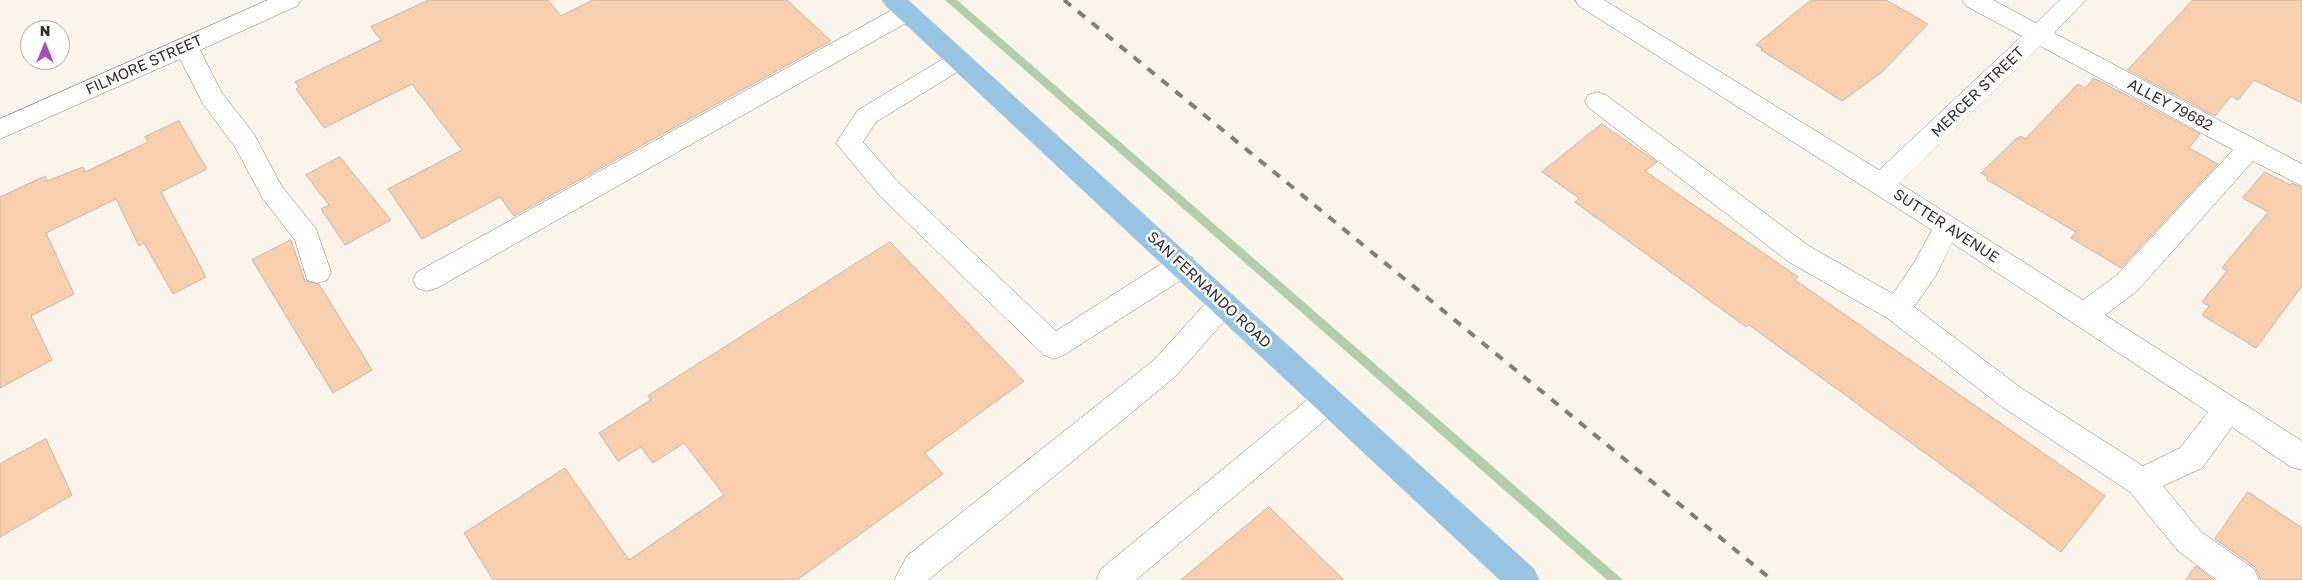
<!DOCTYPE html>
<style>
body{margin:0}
#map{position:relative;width:2302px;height:580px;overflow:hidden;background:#faf4ea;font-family:"Golos Text",sans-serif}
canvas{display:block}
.north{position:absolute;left:20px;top:20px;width:50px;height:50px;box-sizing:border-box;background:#fff;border:1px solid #aeadac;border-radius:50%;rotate:0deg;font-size:14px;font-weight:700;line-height:20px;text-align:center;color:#34322f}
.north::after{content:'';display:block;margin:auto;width:18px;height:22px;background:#a84cb7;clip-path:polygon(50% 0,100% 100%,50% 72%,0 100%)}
</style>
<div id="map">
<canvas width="2302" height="580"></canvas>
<div class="north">N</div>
</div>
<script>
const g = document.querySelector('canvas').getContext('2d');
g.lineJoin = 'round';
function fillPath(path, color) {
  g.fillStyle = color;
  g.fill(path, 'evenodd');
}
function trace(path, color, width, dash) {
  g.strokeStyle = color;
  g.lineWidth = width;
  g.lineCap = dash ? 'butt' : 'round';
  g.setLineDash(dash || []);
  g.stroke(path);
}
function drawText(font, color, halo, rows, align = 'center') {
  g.font = font + ' "Golos Text",sans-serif';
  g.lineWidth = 5;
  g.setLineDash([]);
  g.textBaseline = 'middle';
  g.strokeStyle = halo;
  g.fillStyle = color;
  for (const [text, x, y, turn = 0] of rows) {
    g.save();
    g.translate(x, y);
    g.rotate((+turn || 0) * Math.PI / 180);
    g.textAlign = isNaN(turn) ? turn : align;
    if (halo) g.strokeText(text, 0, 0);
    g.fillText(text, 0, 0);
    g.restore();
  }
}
fillPath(new Path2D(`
 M 945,0 L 957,0 L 1623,580 L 1607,580 Z`), '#b2cfab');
const building = new Path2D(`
 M 429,0 L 548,0 L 561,16 L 593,0 L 787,0 L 831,41 L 514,216 L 500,197 L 422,239 L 388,189 L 462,150 L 412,84 L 324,128 L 296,89 L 299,87 L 295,82 L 381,40 L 371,27 Z
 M 1811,0 L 1886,0 L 1928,24 L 1881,73 L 1842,101 L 1761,50 L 1763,49 L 1756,45 Z
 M 2193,0 L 2302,0 L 2302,103 L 2254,80 L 2238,100 L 2231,96 L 2215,116 L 2128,70 Z
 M 2094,78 L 2200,134 L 2189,148 L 2218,164 L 2121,268 L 2071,238 L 2076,232 L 1986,179 L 1988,177 L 1981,173 L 2016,139 L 2021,136 L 2025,139 L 2078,84 L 2085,88 Z
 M 179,121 L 207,169 L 161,192 L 206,277 L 173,294 L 144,243 L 139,246 L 116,199 L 46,233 L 74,294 L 31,316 L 52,360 L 0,388 L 0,197 L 45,176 L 47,181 L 83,167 L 85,172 L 148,142 L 145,137 Z
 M 1602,124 L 1657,162 L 1645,171 L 1798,277 L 1795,280 L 2105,496 L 2061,552 L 1749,325 L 1746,327 L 1575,202 L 1579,198 L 1542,172 Z
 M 340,157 L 391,220 L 345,245 L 321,209 L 329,205 L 306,175 Z
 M 2265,172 L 2290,185 L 2292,183 L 2302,188 L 2302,286 L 2256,348 L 2202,315 L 2209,306 L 2202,302 L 2227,271 L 2222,268 L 2268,212 L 2243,198 Z
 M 291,240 L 305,281 L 319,284 L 372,370 L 333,393 L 252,260 Z
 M 890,242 L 1024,381 L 925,453 L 943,474 L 797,580 L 493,580 L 464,533 L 565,468 L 629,560 L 724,495 L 684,443 L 653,463 L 641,447 L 618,461 L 599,433 L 651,400 L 648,396 Z
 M 46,439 L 72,495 L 0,537 L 0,464 Z
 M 2248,492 L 2302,528 L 2302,580 L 2261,580 L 2255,567 L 2215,539 Z
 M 1269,507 L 1344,580 L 1181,580 Z
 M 2196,566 L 2214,580 L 2186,580 Z`);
fillPath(building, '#facfad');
trace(building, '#c1b8b1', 1);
const minor = new Path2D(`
 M 268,0 L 301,0 L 297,6 L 200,50 L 222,93 L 254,134 L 281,185 L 316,229 L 331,272 L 327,280 L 317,283 L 307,280 L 295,240 L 263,199 L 235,147 L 203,104 L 180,59 L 0,139 L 0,119 Z
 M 1575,0 L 1604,0 L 1879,170 L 2022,36 L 1966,6 L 1962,0 L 1993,0 L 2036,23 L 2060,0 L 2086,0 L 2054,33 L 2302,164 L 2302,186 L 2253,161 L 2137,291 L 2105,315 L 2302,441 L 2302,470 L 2291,467 L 2232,427 L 2202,468 L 2163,486 L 2200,531 L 2254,569 L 2259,580 L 2217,580 L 2178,551 L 2130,492 L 2001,406 L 1887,318 L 1789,262 L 1588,107 L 1585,101 L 1588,95 L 1597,92 L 1606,95 L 1809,246 L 1893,294 L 1915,261 L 1932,230 L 1579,6 ZM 2040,46 L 2233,150 L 2117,275 L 2083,300 L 1899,183 ZM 1952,243 L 2208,412 L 2180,448 L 2143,466 L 2021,388 L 1914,307 L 1935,277 Z
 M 907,4 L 915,6 L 919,12 L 915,18 L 437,288 L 427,291 L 417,288 L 413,280 L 417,272 L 899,6 Z
 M 959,51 L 967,54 L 971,60 L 967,66 L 876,122 L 863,142 L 898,182 L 1056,331 L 1172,257 L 1182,254 L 1192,257 L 1196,265 L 1192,273 L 1064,355 L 1054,359 L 1044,355 L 880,196 L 836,143 L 858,110 L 951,54 Z
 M 1223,292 L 1233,295 L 1237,303 L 1233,311 L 1175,377 L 928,580 L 894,580 L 907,556 L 1155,359 L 1213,295 Z
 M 1328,387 L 1338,391 L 1343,400 L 1338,409 L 1136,580 L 1096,580 L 1101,569 L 1318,391 Z`);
const major = new Path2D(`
 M 882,0 L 908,0 L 1534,569 L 1539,580 L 1500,580 L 886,6 Z`);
trace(minor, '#837e75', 1);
trace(major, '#d2d2d1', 1);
fillPath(minor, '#fff');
fillPath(major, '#97c5e3');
trace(new Path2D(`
 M 1064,0 L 1772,580`), '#827f79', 4, [9, 9]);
drawText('15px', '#34322f', '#fff', [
 ["FILMORE STREET",144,65,-24],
 ["MERCER STREET",1978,92,-44],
 ["ALLEY 79682",2170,105,28],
 ["SUTTER AVENUE",1946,226,33],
 ["SAN FERNANDO ROAD",1209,290,43]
]);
</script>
